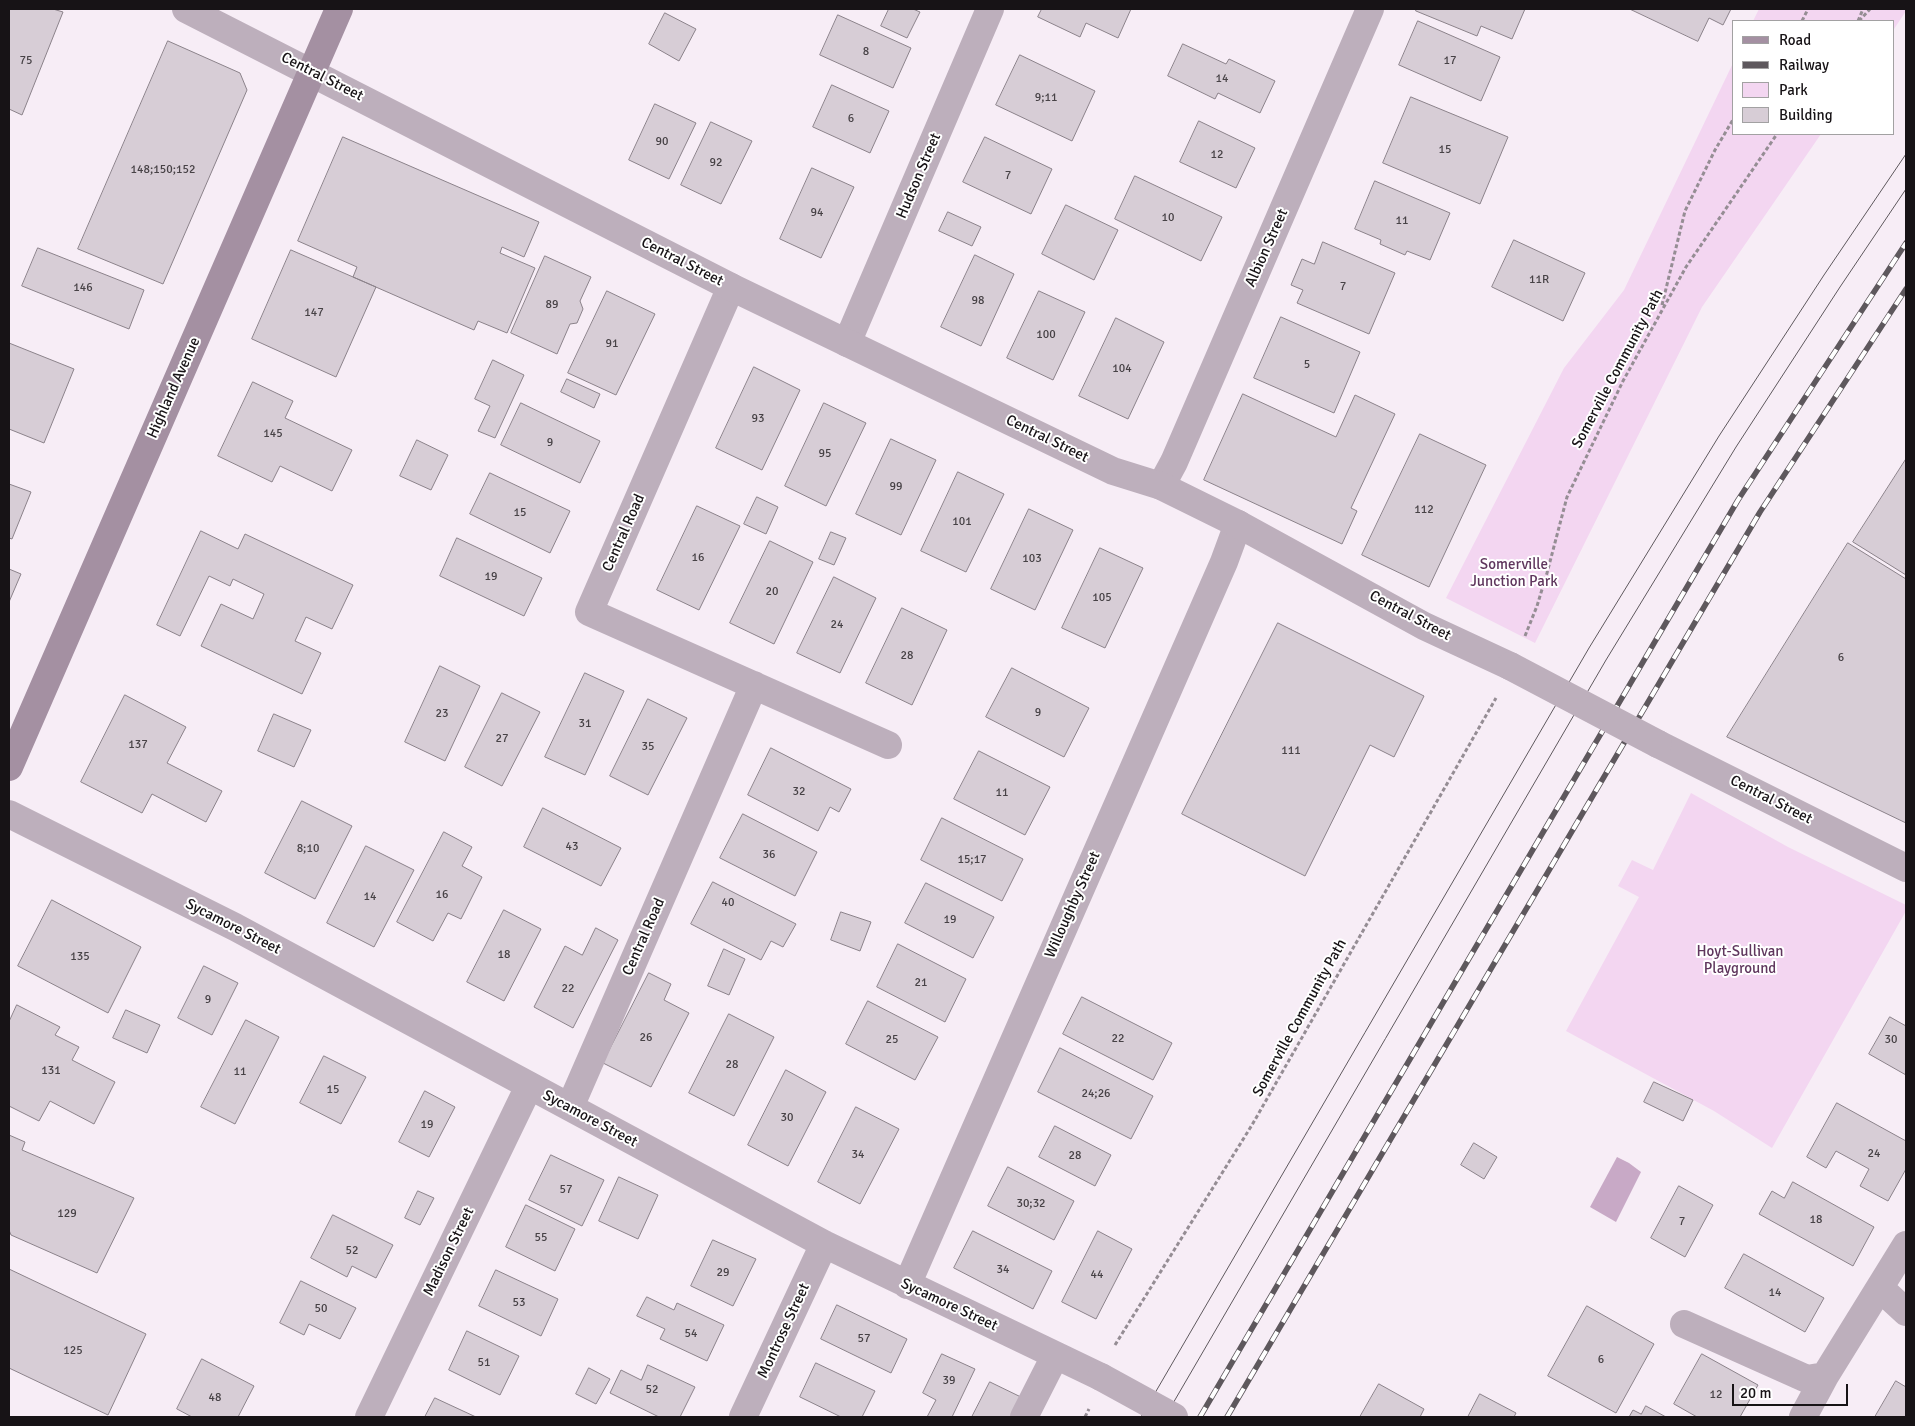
<!DOCTYPE html>
<style>
body{margin:0}
#map{position:relative;width:1915px;height:1426px;overflow:hidden;background:#f7edf6;font-family:Signika,sans-serif}
canvas{display:block}
.frame{position:absolute;inset:0;border:10px solid #171316;pointer-events:none}
.legend{position:absolute;left:1732px;top:20px;width:162px;height:115px;box-sizing:border-box;background:#fff;border:1px solid #a2a1a2;margin:0;padding:6px 9px;list-style:none;font-size:15px;color:#171316}
.legend li{display:flex;align-items:center;gap:10px;height:25px}
.legend b{width:25px;border:1px solid #a2a1a2}
.scale{position:absolute;left:1732px;top:1384px;width:116px;height:22px;box-sizing:border-box;border:2px solid #171316;border-top:0;padding-left:6px;font-size:15px;line-height:18px;white-space:nowrap;color:#171316;-webkit-text-stroke:4px #fff;paint-order:stroke}
</style>
<div id="map">
<canvas width="1915" height="1426"></canvas>
<div class="frame"></div>
<ul class="legend">
<li><b style="height:6px;background:#a490a2"></b>Road</li>
<li><b style="height:6px;background:#5e585d"></b>Railway</li>
<li><b style="height:14px;background:#f3d6f1"></b>Park</li>
<li><b style="height:14px;background:#d7cdd6"></b>Building</li>
</ul>
<div class="scale">20 m</div>
</div>
<script>
const g = document.querySelector('canvas').getContext('2d');
g.lineJoin = 'round';
function fillPath(path, color) {
  g.fillStyle = color;
  g.fill(path, 'evenodd');
}
function trace(path, color, width, dash) {
  g.strokeStyle = color;
  g.lineWidth = width;
  g.lineCap = dash ? 'butt' : 'round';
  g.setLineDash(dash || []);
  g.stroke(path);
}
function drawText(font, color, halo, rows, align = 'center') {
  g.font = font + ' Signika,sans-serif';
  g.lineWidth = 4;
  g.setLineDash([]);
  g.textBaseline = 'middle';
  g.strokeStyle = halo;
  g.fillStyle = color;
  for (const [text, x, y, turn = 0] of rows) {
    g.save();
    g.translate(x, y);
    g.rotate((+turn || 0) * Math.PI / 180);
    g.textAlign = isNaN(turn) ? turn : align;
    if (halo) g.strokeText(text, 0, 0);
    g.fillText(text, 0, 0);
    g.restore();
  }
}
fillPath(new Path2D(`
 M 1759,9 L 1906,9 L 1906,11 L 1894,29 L 1894,21 L 1753,21 Z
 M 1734,61 L 1734,134 L 1821,134 L 1702,307 L 1535,643 L 1446,598 L 1564,368 L 1624,290 Z
 M 1691,793 L 1788,847 L 1906,905 L 1906,911 L 1772,1148 L 1714,1111 L 1566,1031 L 1639,897 L 1618,886 L 1632,860 L 1653,870 Z`), '#f3d6f1');
fillPath(new Path2D(`
 M 1617,1157 L 1629,1163 L 1641,1172 L 1616,1222 L 1590,1207 Z`), '#c8a9c6');
const building = new Path2D(`
 M 9,9 L 53,9 L 63,12 L 22,115 L 9,109 Z
 M 889,9 L 913,9 L 920,12 L 907,38 L 881,26 Z
 M 1042,9 L 1131,9 L 1118,38 L 1086,23 L 1080,37 L 1038,17 Z
 M 1416,9 L 1525,9 L 1512,39 L 1481,26 L 1477,36 L 1416,11 Z
 M 1630,9 L 1731,9 L 1723,25 L 1709,18 L 1698,41 Z
 M 665,13 L 696,29 L 679,61 L 649,44 Z
 M 838,15 L 911,48 L 893,88 L 820,55 Z
 M 1418,21 L 1500,57 L 1481,101 L 1399,65 Z
 M 168,41 L 240,73 L 247,90 L 163,284 L 78,249 Z
 M 1183,44 L 1226,64 L 1229,59 L 1275,81 L 1260,113 L 1218,93 L 1215,99 L 1168,76 Z
 M 1020,55 L 1095,91 L 1072,141 L 996,105 Z
 M 832,85 L 889,111 L 870,153 L 813,127 Z
 M 1411,97 L 1508,137 L 1480,204 L 1383,163 Z
 M 655,104 L 696,123 L 669,179 L 629,160 Z
 M 1199,121 L 1255,148 L 1236,188 L 1180,162 Z
 M 711,122 L 752,141 L 721,204 L 681,185 Z
 M 343,137 L 539,222 L 524,257 L 502,247 L 500,253 L 535,268 L 507,333 L 478,321 L 474,330 L 353,277 L 357,267 L 298,241 Z
 M 985,137 L 1052,169 L 1031,214 L 963,182 Z
 M 812,168 L 854,187 L 821,258 L 780,239 Z
 M 1135,176 L 1222,217 L 1201,261 L 1115,219 Z
 M 1375,181 L 1450,213 L 1430,260 L 1407,251 L 1405,255 L 1380,244 L 1381,240 L 1355,229 Z
 M 1066,205 L 1118,230 L 1094,280 L 1042,254 Z
 M 948,212 L 981,227 L 972,246 L 939,231 Z
 M 1514,240 L 1585,273 L 1563,321 L 1492,287 Z
 M 1323,242 L 1395,273 L 1369,334 L 1297,303 L 1303,290 L 1291,285 L 1302,259 L 1314,264 Z
 M 38,248 L 144,290 L 129,329 L 22,286 Z
 M 291,250 L 376,287 L 336,377 L 252,339 Z
 M 975,255 L 1014,274 L 981,346 L 941,327 Z
 M 545,256 L 591,277 L 580,301 L 583,309 L 577,323 L 570,324 L 557,354 L 511,333 Z
 M 607,291 L 655,314 L 616,395 L 568,373 Z
 M 1039,291 L 1085,312 L 1053,380 L 1007,358 Z
 M 1281,317 L 1360,352 L 1334,413 L 1254,378 Z
 M 1116,318 L 1164,342 L 1128,419 L 1079,396 Z
 M 9,343 L 74,369 L 44,443 L 9,429 Z
 M 493,360 L 524,375 L 495,438 L 478,431 L 490,406 L 475,399 Z
 M 754,367 L 800,390 L 762,470 L 716,448 Z
 M 567,379 L 600,394 L 594,408 L 561,392 Z
 M 253,382 L 293,401 L 285,418 L 352,450 L 332,491 L 280,466 L 272,482 L 218,456 Z
 M 1243,394 L 1336,437 L 1355,395 L 1395,414 L 1351,508 L 1357,511 L 1342,544 L 1204,480 Z
 M 521,403 L 600,441 L 580,483 L 501,445 Z
 M 824,403 L 866,423 L 826,506 L 785,486 Z
 M 1420,434 L 1486,465 L 1429,587 L 1362,555 Z
 M 891,439 L 936,460 L 901,535 L 856,514 Z
 M 417,440 L 448,455 L 431,490 L 400,476 Z
 M 1906,459 L 1906,575 L 1853,542 Z
 M 958,472 L 1004,494 L 966,572 L 921,551 Z
 M 490,473 L 570,511 L 550,553 L 470,514 Z
 M 9,484 L 31,492 L 12,539 L 9,538 Z
 M 757,497 L 778,507 L 766,534 L 744,524 Z
 M 697,506 L 740,526 L 699,610 L 657,590 Z
 M 1029,509 L 1073,530 L 1035,610 L 991,589 Z
 M 201,531 L 238,549 L 245,534 L 353,585 L 332,629 L 306,617 L 295,641 L 321,653 L 302,694 L 201,646 L 221,604 L 253,619 L 264,594 L 233,579 L 230,586 L 209,576 L 180,636 L 157,625 Z
 M 831,532 L 846,538 L 834,565 L 819,559 Z
 M 457,538 L 542,578 L 524,616 L 440,576 Z
 M 770,541 L 813,562 L 774,644 L 730,623 Z
 M 1848,543 L 1906,579 L 1906,823 L 1727,737 Z
 M 1100,548 L 1143,568 L 1105,648 L 1062,628 Z
 M 9,569 L 21,574 L 9,602 Z
 M 834,577 L 876,598 L 840,673 L 797,653 Z
 M 902,608 L 947,630 L 912,705 L 866,683 Z
 M 1278,623 L 1424,696 L 1394,757 L 1370,745 L 1305,876 L 1182,814 Z
 M 440,666 L 480,686 L 445,761 L 405,742 Z
 M 1012,668 L 1089,708 L 1064,757 L 986,717 Z
 M 585,673 L 624,691 L 585,775 L 545,757 Z
 M 502,693 L 540,712 L 502,786 L 465,767 Z
 M 125,695 L 186,727 L 167,763 L 222,791 L 206,822 L 152,794 L 142,813 L 81,782 Z
 M 648,699 L 687,718 L 648,795 L 610,776 Z
 M 274,714 L 311,730 L 294,767 L 258,751 Z
 M 771,748 L 851,789 L 839,812 L 830,807 L 818,831 L 748,795 Z
 M 979,751 L 1050,787 L 1025,835 L 954,799 Z
 M 302,801 L 352,826 L 315,899 L 265,873 Z
 M 543,808 L 621,848 L 601,886 L 524,847 Z
 M 743,814 L 817,852 L 795,896 L 720,858 Z
 M 942,818 L 1023,859 L 1002,901 L 921,860 Z
 M 444,832 L 472,847 L 462,866 L 482,877 L 461,919 L 448,913 L 433,941 L 397,922 Z
 M 366,846 L 414,870 L 374,947 L 327,923 Z
 M 713,882 L 796,924 L 783,947 L 771,941 L 761,960 L 691,924 Z
 M 926,883 L 994,917 L 973,958 L 905,923 Z
 M 52,900 L 141,947 L 108,1013 L 18,966 Z
 M 504,910 L 541,929 L 504,1001 L 467,982 Z
 M 841,912 L 871,922 L 860,951 L 831,940 Z
 M 596,928 L 618,940 L 573,1028 L 534,1007 L 565,946 L 582,955 Z
 M 898,944 L 966,979 L 945,1022 L 877,987 Z
 M 724,949 L 745,959 L 729,995 L 708,986 Z
 M 204,966 L 238,983 L 212,1035 L 178,1018 Z
 M 649,973 L 671,984 L 664,1000 L 689,1013 L 651,1087 L 603,1063 Z
 M 1082,997 L 1172,1043 L 1153,1080 L 1063,1034 Z
 M 868,1001 L 938,1037 L 915,1080 L 846,1044 Z
 M 17,1005 L 60,1027 L 55,1035 L 79,1047 L 72,1060 L 115,1082 L 94,1124 L 50,1101 L 39,1121 L 9,1106 L 9,1022 Z
 M 126,1010 L 160,1025 L 147,1053 L 113,1038 Z
 M 729,1014 L 774,1037 L 734,1116 L 689,1093 Z
 M 1890,1017 L 1906,1026 L 1906,1075 L 1869,1054 Z
 M 246,1020 L 279,1037 L 235,1124 L 201,1107 Z
 M 1060,1048 L 1153,1096 L 1131,1139 L 1038,1092 Z
 M 324,1056 L 366,1077 L 341,1124 L 300,1103 Z
 M 786,1070 L 826,1092 L 788,1166 L 748,1145 Z
 M 1654,1082 L 1693,1100 L 1683,1121 L 1644,1102 Z
 M 425,1091 L 455,1107 L 429,1157 L 399,1142 Z
 M 1837,1103 L 1906,1141 L 1906,1169 L 1888,1201 L 1860,1186 L 1869,1169 L 1836,1151 L 1826,1168 L 1807,1157 Z
 M 856,1107 L 899,1129 L 860,1204 L 818,1182 Z
 M 1055,1126 L 1111,1155 L 1095,1186 L 1039,1157 Z
 M 9,1135 L 25,1142 L 22,1150 L 134,1198 L 97,1273 L 11,1235 L 9,1230 Z
 M 1474,1143 L 1497,1157 L 1484,1179 L 1461,1165 Z
 M 551,1155 L 604,1180 L 582,1226 L 529,1200 Z
 M 1008,1167 L 1074,1201 L 1054,1240 L 988,1206 Z
 M 619,1177 L 658,1195 L 638,1239 L 599,1221 Z
 M 1793,1182 L 1874,1227 L 1853,1266 L 1759,1214 L 1772,1191 L 1784,1198 Z
 M 1679,1186 L 1713,1205 L 1685,1257 L 1651,1238 Z
 M 418,1191 L 434,1198 L 420,1225 L 405,1218 Z
 M 526,1205 L 575,1229 L 555,1271 L 506,1247 Z
 M 333,1215 L 393,1245 L 376,1278 L 352,1266 L 347,1277 L 311,1258 Z
 M 973,1231 L 1052,1271 L 1033,1309 L 954,1268 Z
 M 1098,1231 L 1132,1249 L 1096,1319 L 1062,1302 Z
 M 713,1240 L 756,1259 L 733,1306 L 691,1286 Z
 M 1744,1254 L 1824,1298 L 1805,1332 L 1725,1288 Z
 M 9,1269 L 146,1334 L 108,1415 L 9,1368 Z
 M 496,1270 L 558,1299 L 541,1336 L 479,1306 Z
 M 301,1281 L 356,1308 L 340,1339 L 309,1324 L 304,1335 L 280,1323 Z
 M 647,1297 L 674,1310 L 677,1303 L 724,1325 L 707,1361 L 660,1339 L 665,1329 L 637,1316 Z
 M 837,1305 L 907,1339 L 891,1373 L 821,1339 Z
 M 1587,1306 L 1654,1344 L 1616,1413 L 1548,1376 Z
 M 467,1331 L 519,1356 L 500,1395 L 449,1370 Z
 M 942,1354 L 975,1369 L 952,1417 L 927,1417 L 936,1400 L 923,1393 Z
 M 1702,1354 L 1758,1385 L 1740,1417 L 1697,1417 L 1674,1404 Z
 M 202,1359 L 254,1386 L 238,1417 L 192,1417 L 177,1409 Z
 M 816,1363 L 875,1391 L 862,1417 L 841,1417 L 800,1397 Z
 M 648,1365 L 695,1387 L 680,1417 L 659,1417 L 610,1393 L 621,1370 L 641,1380 Z
 M 589,1368 L 610,1379 L 596,1404 L 576,1394 Z
 M 1896,1381 L 1906,1387 L 1906,1417 L 1875,1417 Z
 M 990,1382 L 1025,1399 L 1017,1417 L 972,1417 Z
 M 1379,1384 L 1424,1409 L 1420,1417 L 1360,1417 Z
 M 1480,1394 L 1516,1413 L 1514,1417 L 1468,1417 Z
 M 435,1398 L 476,1417 L 425,1417 Z
 M 1646,1406 L 1666,1417 L 1629,1417 L 1633,1410 L 1641,1414 Z`);
fillPath(building, '#d7cdd6');
trace(building, '#8b828a', 1);
trace(new Path2D(`
 M 1802,21 L 1808,9
 M 1858,21 L 1863,9
 M 1859,21 L 1870,9
 M 1662,305 L 1685,211 L 1715,150 L 1734,118
 M 1525,636 L 1537,606 L 1547,573 L 1567,497 L 1623,381 L 1686,267 L 1777,134
 M 1115,1345 L 1252,1125 L 1496,698
 M 1085,1417 L 1089,1409`), '#958d94', 3, [4, 2.5]);
trace(new Path2D(`
 M 731,287 L 589,612 L 888,745
 M 847,343 L 990,9
 M 1161,486 L 1174,462 L 1370,9
 M 9,814 L 235,927 L 824,1244 L 1101,1377
 M 570,1107 L 754,685
 M 907,1285 L 1224,562 L 1238,524
 M 1880,1288 L 1906,1312
 M 1684,1324 L 1807,1379 L 1825,1376
 M 369,1417 L 529,1086
 M 743,1417 L 824,1244
 M 1024,1417 L 1055,1356
 M 1803,1417 L 1825,1376 L 1906,1245`), '#bdafbc', 28);
trace(new Path2D(`
 M 186,9 L 731,287 L 1113,471 L 1161,486 L 1238,524 L 1424,626 L 1510,666
 M 1658,744 L 1906,868`), '#bdafbc', 28);
trace(new Path2D(`
 M 9,767 L 339,9`), '#a490a2', 28);
trace(new Path2D(`
 M 1141,1417 L 1589,648 L 1719,436 L 1824,275 L 1906,154
 M 1165,1417 L 1606,660 L 1736,447 L 1840,287 L 1906,189`), '#5e585d', 1);
const rail = new Path2D(`
 M 1200,1417 L 1738,500 L 1906,243
 M 1227,1417 L 1760,512 L 1906,289`);
trace(rail, '#5e585d', 5.5);
trace(rail, '#fff', 4, [11]);
trace(new Path2D(`
 M 1101,1377 L 1174,1417`), '#bdafbc', 28);
trace(new Path2D(`
 M 1510,666 L 1658,744`), '#bdafbc', 28);
drawText('12px', '#474246', null, [
 ["8",866,52],
 ["75",26,61],
 ["17",1450,61],
 ["14",1222,79],
 ["9;11",1046,98],
 ["6",851,119],
 ["90",662,142],
 ["15",1445,150],
 ["12",1217,155],
 ["92",716,163],
 ["148;150;152",163,170],
 ["7",1008,176],
 ["94",817,213],
 ["10",1168,218],
 ["11",1402,221],
 ["11R",1539,280],
 ["7",1343,287],
 ["146",83,288],
 ["98",978,301],
 ["89",552,305],
 ["147",314,313],
 ["100",1046,335],
 ["91",612,344],
 ["5",1307,365],
 ["104",1122,369],
 ["93",758,419],
 ["145",273,434],
 ["9",550,443],
 ["95",825,454],
 ["99",896,487],
 ["112",1424,510],
 ["15",520,513],
 ["101",962,522],
 ["16",698,558],
 ["103",1032,559],
 ["19",491,577],
 ["20",772,592],
 ["105",1102,598],
 ["24",837,625],
 ["28",907,656],
 ["6",1841,658],
 ["9",1038,713],
 ["23",442,714],
 ["31",585,724],
 ["27",502,739],
 ["137",138,745],
 ["35",648,747],
 ["111",1291,751],
 ["32",799,792],
 ["11",1002,793],
 ["43",572,847],
 ["8;10",308,849],
 ["36",769,855],
 ["15;17",972,860],
 ["16",442,895],
 ["14",370,897],
 ["40",728,903],
 ["19",950,920],
 ["18",504,955],
 ["135",80,957],
 ["21",921,983],
 ["22",568,989],
 ["9",208,1000],
 ["26",646,1038],
 ["22",1118,1039],
 ["25",892,1040],
 ["30",1891,1040],
 ["28",732,1065],
 ["131",51,1071],
 ["11",240,1072],
 ["15",333,1090],
 ["24;26",1096,1094],
 ["30",787,1118],
 ["19",427,1125],
 ["24",1874,1154],
 ["34",858,1155],
 ["28",1075,1156],
 ["57",566,1190],
 ["30;32",1031,1204],
 ["129",67,1214],
 ["18",1816,1220],
 ["7",1682,1222],
 ["55",541,1238],
 ["52",352,1251],
 ["34",1003,1270],
 ["29",723,1273],
 ["44",1097,1275],
 ["14",1775,1293],
 ["53",519,1303],
 ["50",321,1309],
 ["54",691,1334],
 ["57",864,1339],
 ["125",73,1351],
 ["6",1601,1360],
 ["51",484,1363],
 ["39",949,1381],
 ["52",652,1390],
 ["12",1716,1395],
 ["48",215,1398]
]);
drawText('15px', '#171316', '#fff', [
 ["Central Street",322,77,27],
 ["Hudson Street",919,176,-67],
 ["Albion Street",1267,248,-66],
 ["Central Street",682,262,27],
 ["Somerville Community Path",1618,369,-62],
 ["Highland Avenue",174,388,-66],
 ["Central Street",1047,439,26],
 ["Central Road",624,533,-66],
 ["Central Street",1410,616,28],
 ["Central Street",1771,800,27],
 ["Willoughby Street",1073,905,-66],
 ["Sycamore Street",233,927,27],
 ["Central Road",644,937,-66],
 ["Somerville Community Path",1300,1018,-61],
 ["Sycamore Street",590,1119,28],
 ["Madison Street",449,1252,-64],
 ["Sycamore Street",949,1305,25],
 ["Montrose Street",784,1331,-65]
]);
drawText('15px', '#5f365d', '#fff', [
 ["Somerville",1514,565],
 ["Junction Park",1514,582],
 ["Hoyt-Sullivan",1740,952],
 ["Playground",1740,969]
]);
</script>
